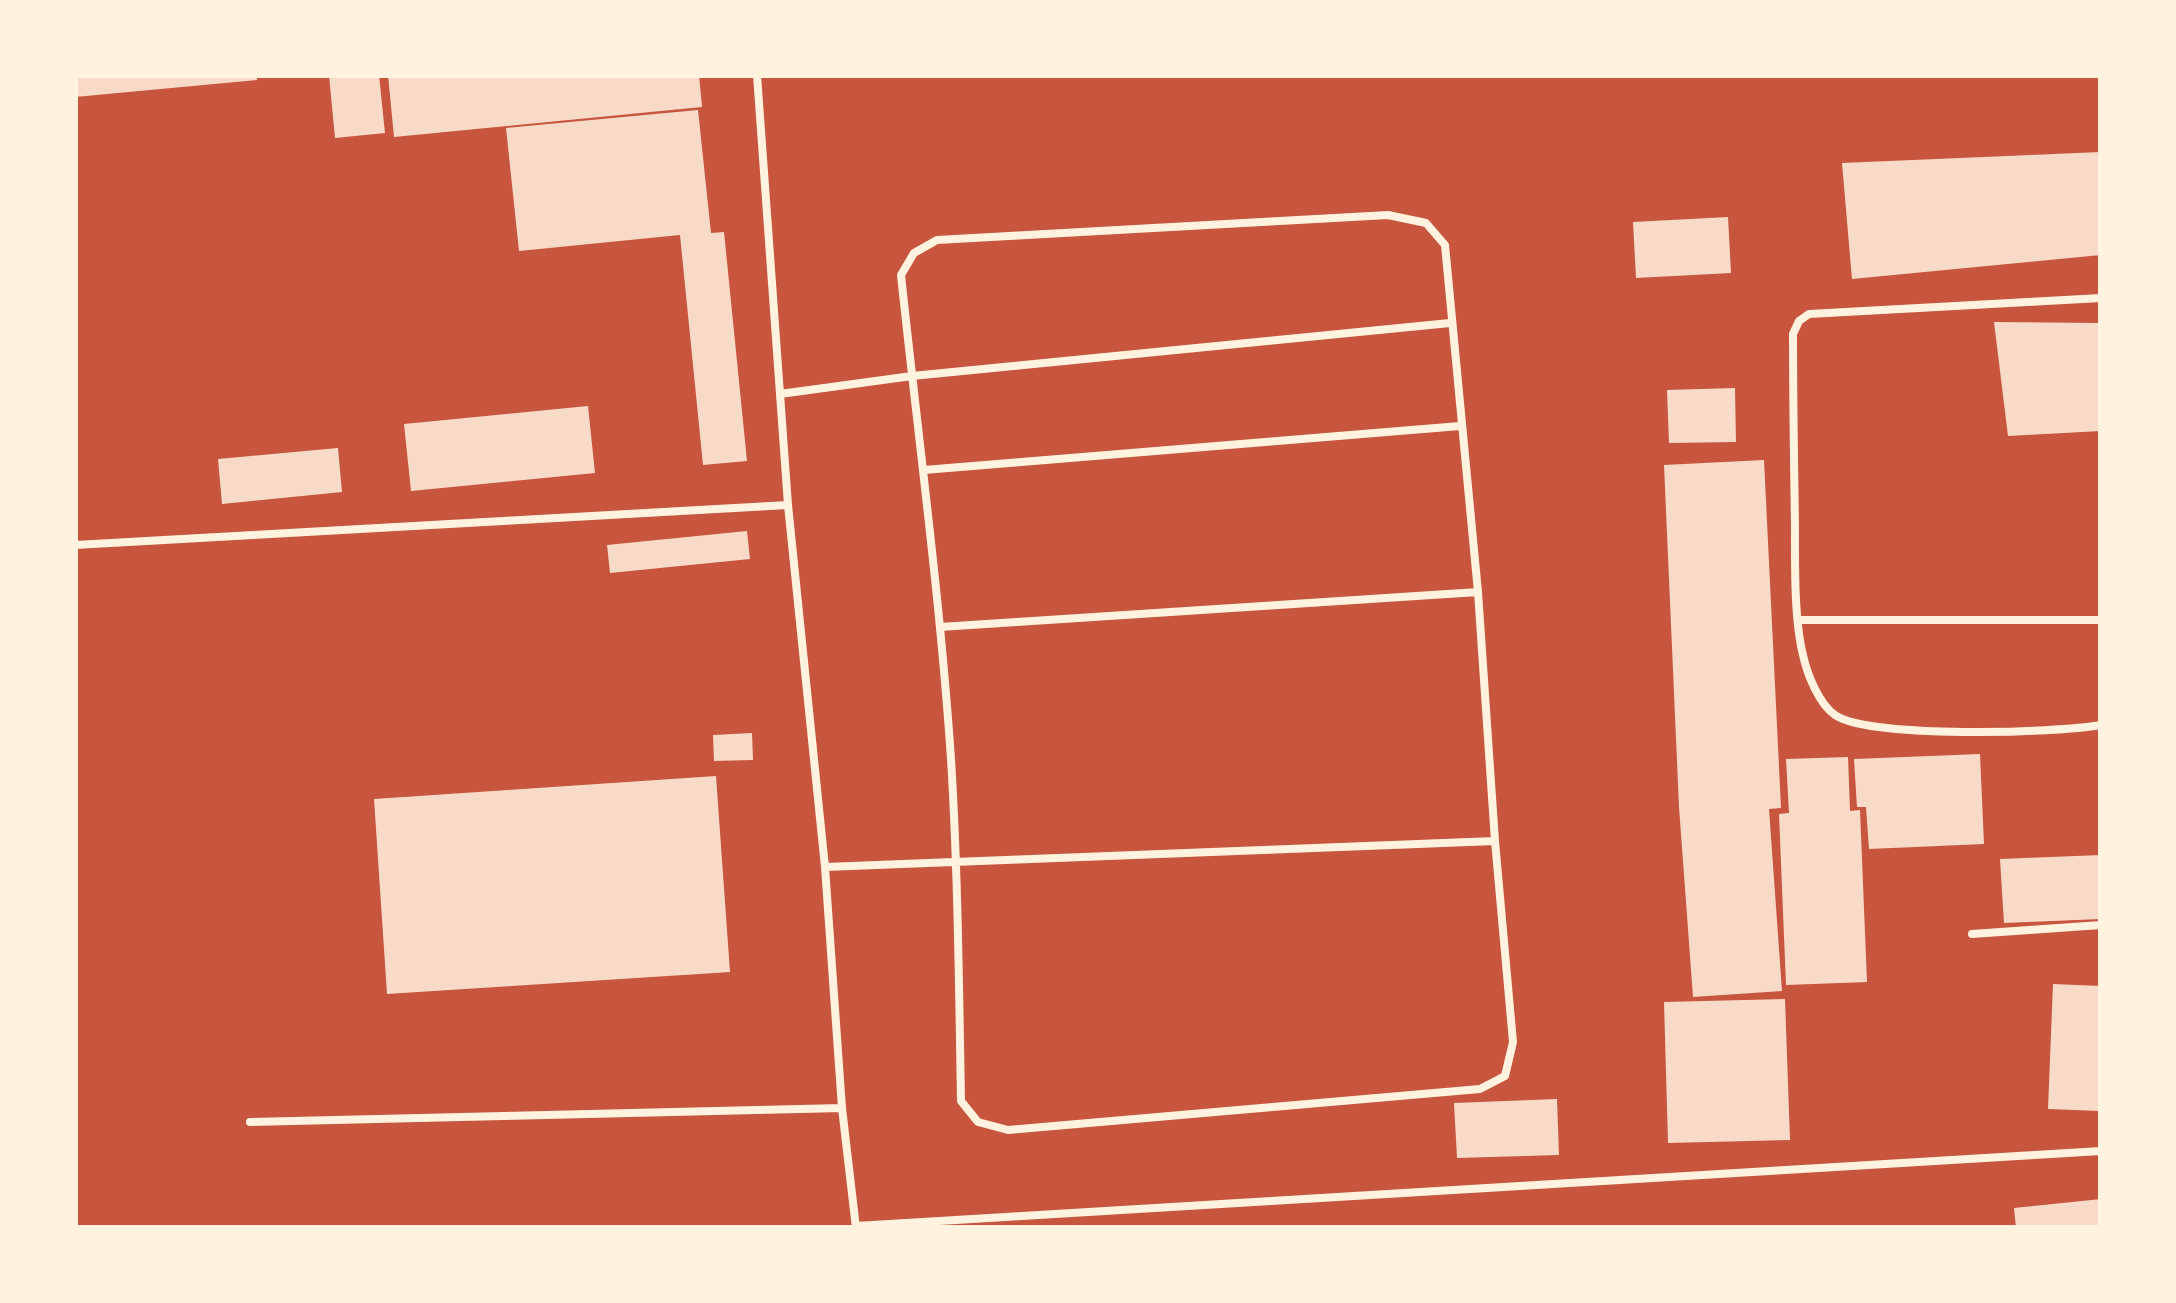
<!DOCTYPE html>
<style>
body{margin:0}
#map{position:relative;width:2176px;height:1303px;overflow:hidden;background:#c8553d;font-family:Mulish,sans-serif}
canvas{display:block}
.frame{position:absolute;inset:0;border:78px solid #fff3e0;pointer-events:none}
</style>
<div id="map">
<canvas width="2176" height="1303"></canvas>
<div class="frame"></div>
</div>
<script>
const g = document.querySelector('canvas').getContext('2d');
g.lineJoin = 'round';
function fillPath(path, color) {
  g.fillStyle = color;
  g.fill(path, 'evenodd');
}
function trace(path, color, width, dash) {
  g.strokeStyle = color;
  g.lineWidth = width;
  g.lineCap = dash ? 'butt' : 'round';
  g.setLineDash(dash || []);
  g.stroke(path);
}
fillPath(new Path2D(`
 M 75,75 L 257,75 L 257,80 L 75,97 Z
 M 329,75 L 379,75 L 385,133 L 335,138 Z
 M 388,75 L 699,75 L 702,107 L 394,137 Z
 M 698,110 L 711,233 L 724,232 L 747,461 L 703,465 L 680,235 L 519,251 L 506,128 Z
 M 2101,152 L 2101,255 L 1852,279 L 1842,163 Z
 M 1728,217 L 1731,273 L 1636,278 L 1633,222 Z
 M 1994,322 L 2101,323 L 2101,431 L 2008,436 Z
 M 1735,388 L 1736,442 L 1669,443 L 1667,390 Z
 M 588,406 L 595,473 L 411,491 L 404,424 Z
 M 338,448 L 342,492 L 222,504 L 218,459 Z
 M 1764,460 L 1781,808 L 1769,809 L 1782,991 L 1693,997 L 1679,807 L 1664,465 Z
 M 747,531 L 750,559 L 610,573 L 607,545 Z
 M 752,733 L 753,760 L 714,761 L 713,735 Z
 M 1980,754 L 1984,844 L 1869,849 L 1866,807 L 1857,807 L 1854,759 Z
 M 1848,757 L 1850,811 L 1860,810 L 1867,982 L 1786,985 L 1779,814 L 1789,813 L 1786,759 Z
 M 716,776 L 730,972 L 387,994 L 374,799 Z
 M 2101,855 L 2101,919 L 2004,923 L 2000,859 Z
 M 2053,984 L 2101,986 L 2100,1111 L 2048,1109 Z
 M 1785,999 L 1790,1140 L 1668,1143 L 1664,1002 Z
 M 1557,1099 L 1559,1155 L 1457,1158 L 1454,1103 Z
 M 2101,1199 L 2101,1228 L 2016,1228 L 2014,1208 Z`), '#f7dbc8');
trace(new Path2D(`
 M 757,75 L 788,505 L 825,867 L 842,1108 L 856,1228
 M 2101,298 L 1809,314 L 1799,321 L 1793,334 C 1793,398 1794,462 1795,526 C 1795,564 1794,619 1803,655 C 1807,674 1819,704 1835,715 C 1871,739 2055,733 2101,725
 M 780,394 L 912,376 L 1450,323
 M 924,470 L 1460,426
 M 75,545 L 788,505
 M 1800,620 L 2101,620
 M 940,627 L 1478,592
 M 825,867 L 1495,841 L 1478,592 L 1445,245 L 1426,223 L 1388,215 L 937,240 L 914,253 L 901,275 C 918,436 940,597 951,759 C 958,873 959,987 961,1101 L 978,1122 L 1008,1130 L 1480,1089 L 1505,1076 L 1513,1042 L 1495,841
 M 1972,934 L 2101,925
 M 250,1122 L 842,1108
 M 856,1226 L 2101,1151`), '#fff3e0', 8);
</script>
